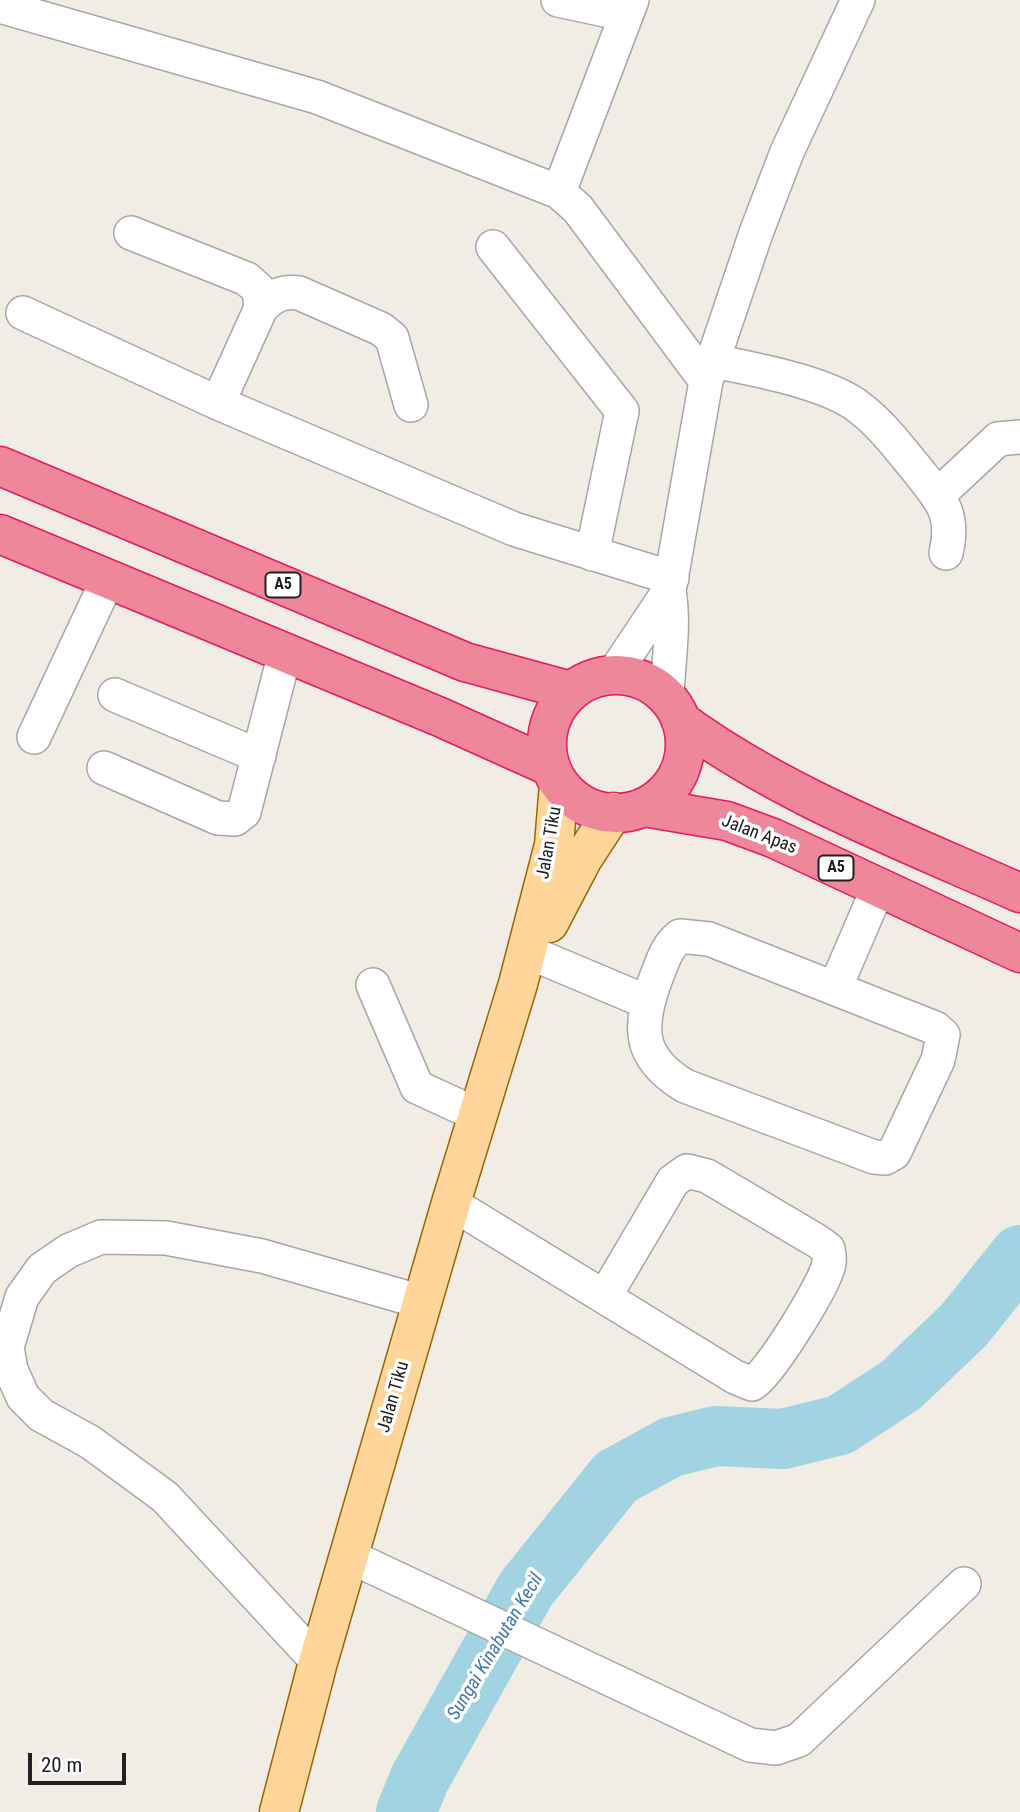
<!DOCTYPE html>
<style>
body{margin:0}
#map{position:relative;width:1020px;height:1812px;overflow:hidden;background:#f1ede5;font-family:"Roboto Condensed",sans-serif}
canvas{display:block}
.scale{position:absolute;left:28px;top:1753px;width:98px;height:32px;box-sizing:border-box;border:4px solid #202020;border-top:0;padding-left:9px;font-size:21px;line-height:24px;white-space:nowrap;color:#202020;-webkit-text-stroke:5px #fff;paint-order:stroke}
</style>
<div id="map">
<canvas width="1020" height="1812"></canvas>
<div class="scale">20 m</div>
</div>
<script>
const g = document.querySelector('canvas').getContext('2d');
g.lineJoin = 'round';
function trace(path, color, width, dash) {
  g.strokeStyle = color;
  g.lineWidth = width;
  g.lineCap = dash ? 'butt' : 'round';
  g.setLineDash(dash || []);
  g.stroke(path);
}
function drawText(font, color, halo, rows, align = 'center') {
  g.font = font + ' "Roboto Condensed",sans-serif';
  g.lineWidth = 7;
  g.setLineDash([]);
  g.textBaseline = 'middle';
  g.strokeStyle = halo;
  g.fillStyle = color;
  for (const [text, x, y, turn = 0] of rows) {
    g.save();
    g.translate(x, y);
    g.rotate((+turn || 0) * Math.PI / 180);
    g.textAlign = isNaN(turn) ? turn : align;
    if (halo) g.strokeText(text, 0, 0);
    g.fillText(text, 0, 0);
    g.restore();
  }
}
trace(new Path2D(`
 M 406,1812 L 420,1778 L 526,1589 L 616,1477 L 671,1447 L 716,1436 L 783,1439 L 840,1425 L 901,1385 L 964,1325 L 1020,1255`), '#a2d3e2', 60);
const minor = new Path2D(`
 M 558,0 L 624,14
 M 0,6 L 317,97 L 559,192 L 578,209 L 706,381
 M 559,192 L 632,0
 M 131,233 L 247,279 L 259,290 L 261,308 L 218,403
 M 493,247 L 622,411 L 592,554
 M 261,308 C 273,296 281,291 299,293 L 381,329 L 392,338 L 411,405
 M 23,313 L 218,403 L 514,529 L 672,578
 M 713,361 C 754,369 823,382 856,405 C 881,423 899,448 919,472 C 942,501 955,514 946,553
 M 938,495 L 998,439 L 1020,437
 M 613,675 L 669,591
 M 115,695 L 259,756
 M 667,697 C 668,662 675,626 669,591 L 706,381 L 756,233 L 787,152 L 858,0
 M 34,737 L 108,579
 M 104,768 L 218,818 L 235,819 L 244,812 L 285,653
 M 680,936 L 709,939 L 935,1028 L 943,1035 L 938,1060 L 894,1153 L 885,1158 L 874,1157 L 685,1086 C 637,1057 638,1027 656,978 C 663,961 666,947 680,936 Z
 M 533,954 L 647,1002
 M 373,985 L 417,1087 L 478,1115
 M 836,986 L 878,888
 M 451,1203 L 735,1377 L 752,1384 C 769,1375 820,1291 827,1270 C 830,1263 830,1257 828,1249 L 817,1241 L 707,1176 L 687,1171 L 673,1181 L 605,1296
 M 349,1556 L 750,1745 L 776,1748 L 799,1740 L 964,1584
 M 318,1662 L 165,1497 L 90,1442 L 41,1415 L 23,1397 L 11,1370 L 7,1347 L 22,1297 L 42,1269 L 68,1251 L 101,1237 L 166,1238 L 262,1256 L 422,1302`);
const major = new Path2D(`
 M 549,923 L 583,858 L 613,812
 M 279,1812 L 318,1662 L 451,1203 L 518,984 L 554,845 L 559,784`);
const highway = new Path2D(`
 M 0,466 L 465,662 L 571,691
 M 0,534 L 440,717 L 551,767
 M547 744a69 69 0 1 1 138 0a69 69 0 1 1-138 0Z
 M 681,721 C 784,796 904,841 1020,893
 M 644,807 L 727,821 L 773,838 L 1020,953`);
trace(minor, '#a7a7a7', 36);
trace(major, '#9b6800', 41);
trace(highway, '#e9185f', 41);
trace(minor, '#fff', 33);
trace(major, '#ffd59c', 38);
trace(highway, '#ee879a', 38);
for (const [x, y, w] of [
 [283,585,35],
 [836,868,35]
]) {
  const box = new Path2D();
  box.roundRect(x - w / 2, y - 12.5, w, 25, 5);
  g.fillStyle = '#fff';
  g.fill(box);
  trace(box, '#202020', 2);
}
drawText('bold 16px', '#202020', null, [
 ["A5",283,585],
 ["A5",836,868]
]);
drawText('18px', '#202020', '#fff', [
 ["Jalan Apas",759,835,21],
 ["Jalan Tiku",550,843,-80],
 ["Jalan Tiku",394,1397,-74]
]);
drawText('italic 19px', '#4078b0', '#fff', [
 ["Sungai Kinabutan Kecil",496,1647,-59]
]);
</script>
